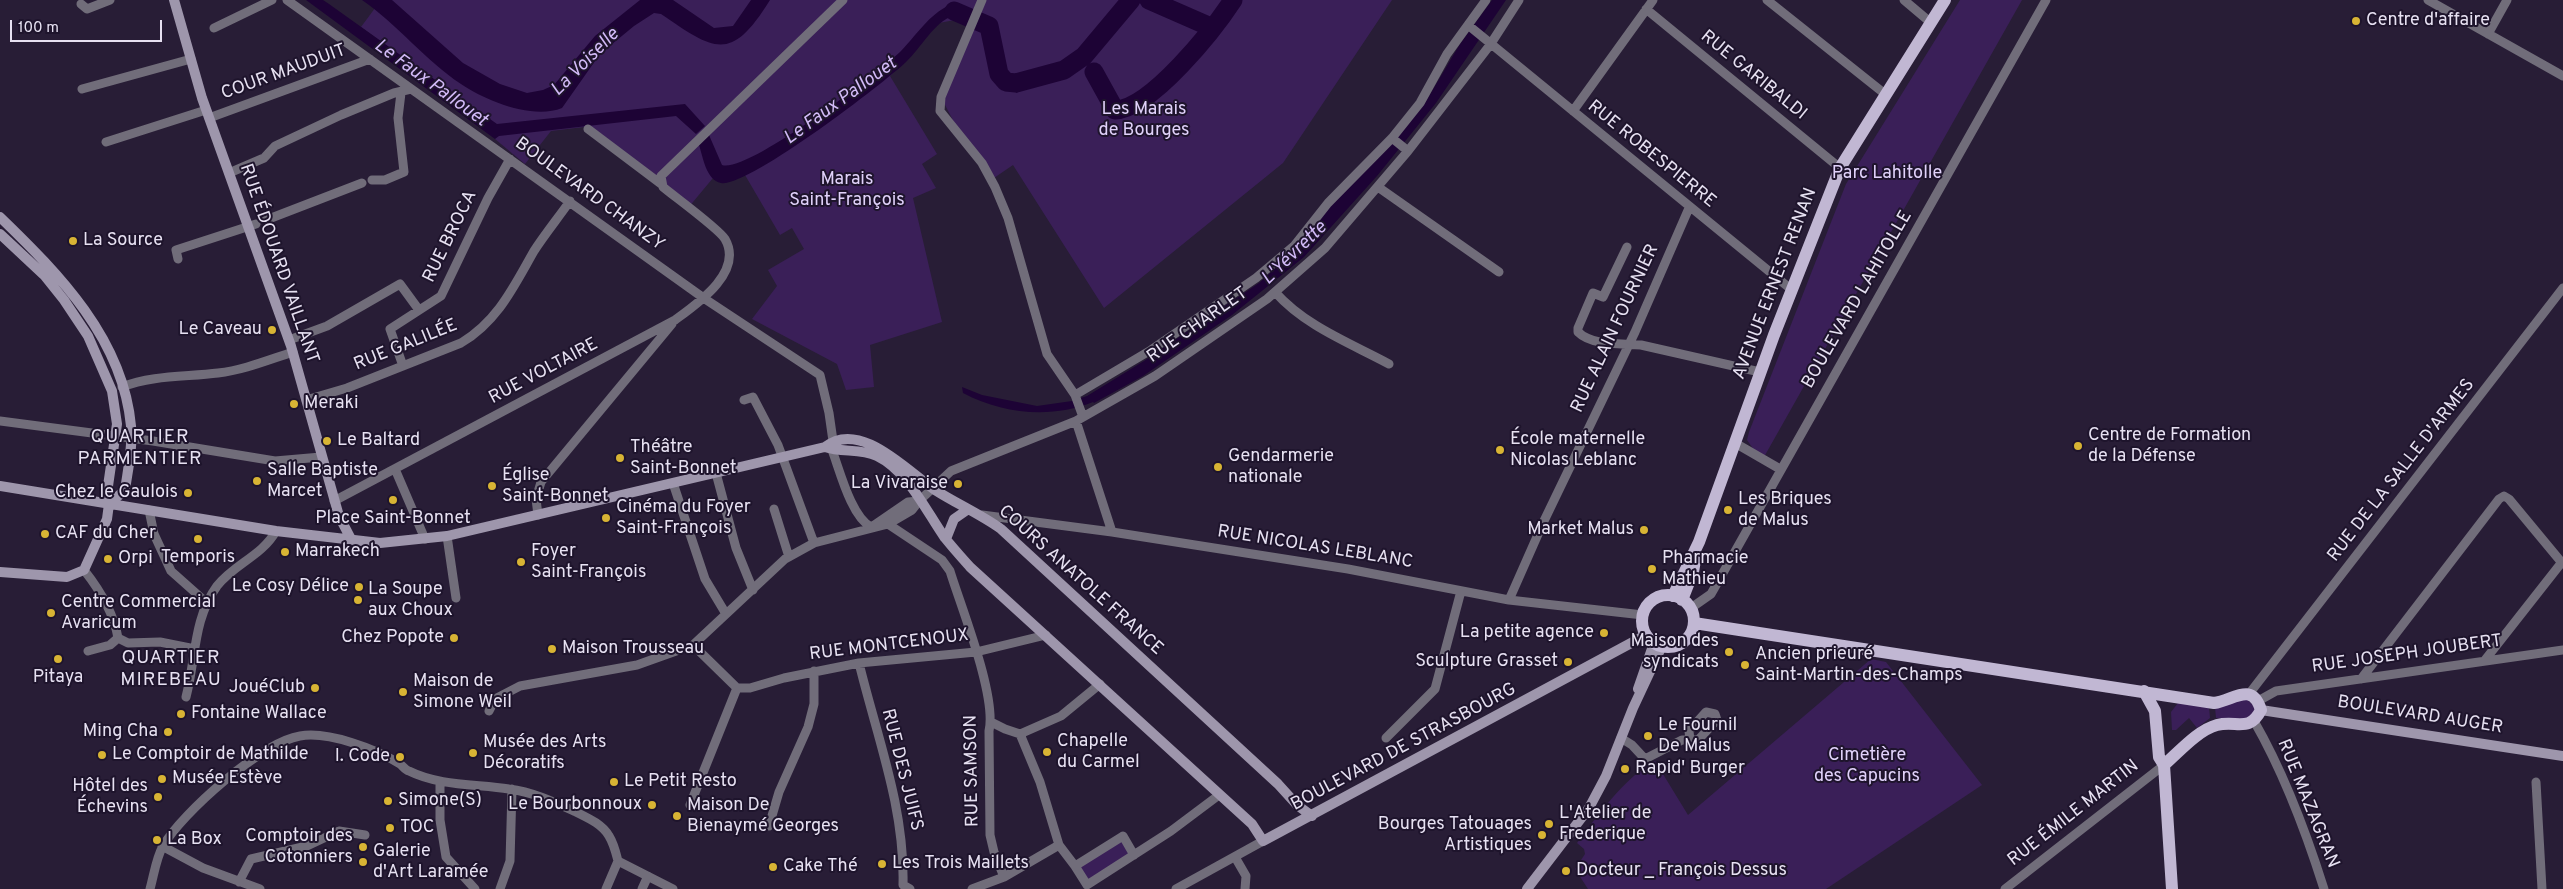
<!DOCTYPE html>
<meta charset="utf-8">
<style>
body{margin:0}
#map{position:relative;width:2563px;height:889px;overflow:hidden;background:#281d36;font-family:Overpass,sans-serif}
canvas{display:block}
.scale{position:absolute;left:10px;top:20px;width:152px;height:22px;box-sizing:border-box;border:2px solid #e7e1f2;border-top:0;padding-left:6px;font-size:15px;line-height:18px;white-space:nowrap;color:#e7e1f2;-webkit-text-stroke:4px #1e142c;paint-order:stroke}
</style>
<div id="map">
<canvas width="2563" height="889"></canvas>
<div class="scale">100 m</div>
</div>
<script>
const g = document.querySelector('canvas').getContext('2d');
g.lineJoin = 'round';
function fillPath(path, color) {
  g.fillStyle = color;
  g.fill(path, 'evenodd');
}
function trace(path, color, width, dash) {
  g.strokeStyle = color;
  g.lineWidth = width;
  g.lineCap = dash ? 'butt' : 'round';
  g.setLineDash(dash || []);
  g.stroke(path);
}
function drawText(font, color, halo, rows, align = 'center') {
  g.font = font + ' Overpass,sans-serif';
  g.lineWidth = 4;
  g.setLineDash([]);
  g.textBaseline = 'middle';
  g.strokeStyle = halo;
  g.fillStyle = color;
  for (const [text, x, y, turn = 0] of rows) {
    g.save();
    g.translate(x, y);
    g.rotate((+turn || 0) * Math.PI / 180);
    g.textAlign = isNaN(turn) ? turn : align;
    if (halo) g.strokeText(text, 0, 0);
    g.fillText(text, 0, 0);
    g.restore();
  }
}
fillPath(new Path2D(`
 M 381,0 L 1392,0 L 1283,163 L 1104,308 L 1013,165 L 991,180 L 961,136 L 941,97 L 973,22 L 965,18 L 939,23 L 890,76 L 937,154 L 922,164 L 936,188 L 913,198 L 942,322 L 870,345 L 874,387 L 846,390 L 837,364 L 752,319 L 777,286 L 768,270 L 804,249 L 792,228 L 780,235 L 745,175 C 733,180 724,186 713,178 L 688,208 L 584,127 L 551,131 L 525,164 L 495,139 L 492,122 L 361,27 Z
 M 1960,0 L 2022,0 L 1764,457 L 1754,450 L 1747,440 L 1749,432 L 1846,184 Z
 M 1871,659 L 1886,662 L 1982,785 L 1826,889 L 1588,889 L 1575,869 L 1585,854 L 1584,849 L 1577,843 C 1599,814 1623,779 1655,761 L 1688,815 Z
 M 2246,698 L 2256,708 L 2249,720 L 2216,718 L 2215,707 Z
 M 2178,703 L 2209,707 L 2210,718 L 2197,728 L 2189,718 L 2176,730 L 2172,730 L 2171,712 Z
 M 1123,836 L 1134,855 L 1087,885 L 1075,866 Z`), '#3a1f58');
fillPath(new Path2D(`
 M 306,0 L 323,0 L 329,4 L 497,124 L 685,104 L 705,126 L 696,134 L 676,116 L 499,136 L 495,139 Z
 M 362,0 L 392,0 L 463,63 L 500,84 L 527,93 L 543,90 L 554,85 L 595,36 L 640,0 L 673,0 L 714,28 L 733,26 L 751,0 L 770,0 C 731,63 715,51 661,14 L 654,13 L 634,26 L 600,54 L 562,108 C 533,120 486,101 461,84 C 425,60 398,25 362,0 Z
 M 1231,0 L 1239,0 C 1229,20 1213,35 1198,50 C 1169,79 1156,97 1117,114 L 1113,114 L 1086,63 L 1016,93 L 1014,85 L 1063,71 L 1084,57 L 1116,111 C 1169,88 1199,47 1231,0 Z
 M 1492,0 L 1506,0 L 1436,103 L 1377,176 L 1304,257 L 1232,315 L 1143,376 L 1094,403 L 1093,402 C 1051,419 1003,414 963,393 L 962,387 L 982,395 L 1037,406 L 1072,401 L 1087,396 L 1144,361 L 1259,283 L 1297,249 L 1334,201 L 1423,106 L 1460,44 Z
 M 950,5 L 977,12 L 973,21 L 954,15 C 933,23 922,47 906,62 C 883,84 747,188 721,183 C 706,180 703,157 699,145 L 709,135 L 722,165 C 747,174 878,73 900,52 C 916,36 929,14 950,5 Z`), '#1d0335');
trace(new Path2D(`
 M 1149,0 L 1213,28
 M 954,11 L 989,26 L 999,74 L 1006,82 L 1016,83 L 1064,70 L 1084,56 L 1131,0
 M 1094,72 L 1115,110 C 1151,109 1214,29 1233,0`), '#1d0335', 19);
trace(new Path2D(`
 M 287,0 L 705,299 L 820,375 L 829,413 L 833,441
 M 982,0 L 941,97 L 940,111 L 982,163 L 995,187 L 1008,218 L 1047,354 L 1075,395 L 1083,417
 M 1767,0 L 1885,94
 M 1904,0 L 1930,22
 M 2428,0 L 2563,76
 M 81,4 L 87,9 L 110,0
 M 1646,9 L 1840,168
 M 1468,25 L 1792,290
 M 214,28 L 272,0
 M 2488,34 L 2507,0
 M 82,89 L 191,59
 M 1573,111 L 1653,0
 M 209,118 L 370,59
 M 588,129 L 661,184
 M 1392,138 L 1408,151
 M 106,142 L 206,110
 M 229,173 L 264,158 L 275,146 L 341,115 L 394,93 L 411,89
 M 372,180 L 385,180 L 404,172 L 398,118 L 401,93
 M 1378,187 L 1499,272
 M 266,220 L 362,183
 M 1627,247 L 1603,297 L 1593,293 L 1578,328 L 1578,332 C 1592,346 1622,343 1641,345 L 1760,372
 M 178,259 L 176,250 L 256,224
 M 1275,292 C 1305,326 1350,343 1389,364
 M 289,340 L 327,326 L 400,284 L 419,310
 M 403,366 L 390,329 L 441,296 L 488,198 L 510,159
 M 122,387 C 152,375 186,377 218,373 C 244,370 268,360 293,352
 M 1075,395 L 1151,350 L 1256,278 L 1294,246 L 1328,203 L 1392,138 L 1420,103 L 1447,54 L 1486,0
 M 306,400 L 347,388 L 461,343 C 498,321 514,286 534,251 C 545,234 558,218 570,201
 M 744,400 L 753,397 L 778,445 L 814,543
 M 0,421 L 153,441 L 275,461 L 321,457
 M 1076,421 L 1112,532
 M 1735,443 L 1780,469
 M 832,450 C 840,471 851,516 871,527
 M 395,469 L 425,539
 M 716,473 L 736,548 L 753,590
 M 673,483 L 705,579 L 726,614
 M 334,501 L 675,320 C 697,304 744,272 725,239 C 719,229 675,197 663,187 L 661,176 L 843,0
 M 774,509 L 789,557
 M 149,510 L 154,534 L 171,571 L 207,603
 M 538,515 L 536,499 L 541,482 L 672,324
 M 982,515 L 1112,532 L 1348,569 L 1509,600 L 1643,615
 M 888,524 L 942,560 L 950,571 C 961,607 997,696 989,731 L 990,835 L 994,852 L 1004,877
 M 873,526 L 908,502 L 919,501
 M 447,536 L 456,598
 M 84,570 C 99,589 114,614 118,638
 M 1509,600 L 1543,523 L 1635,332 L 1689,208
 M 1691,608 L 1711,594 L 1715,587 L 2046,0
 M 118,638 L 128,643 L 160,642 L 195,649
 M 693,645 L 737,688
 M 88,651 L 110,645 L 118,638
 M 2485,660 L 2562,562
 M 859,663 C 877,737 905,808 903,885 L 910,889
 M 2361,679 L 2499,499 L 2504,496 L 2509,499 L 2563,564
 M 737,688 L 750,688 L 784,678 L 859,663 L 976,652 L 1046,635
 M 2249,694 L 2563,288
 M 186,697 C 196,659 193,619 217,586 C 234,564 262,556 276,531
 M 2258,701 L 2276,691 L 2563,650
 M 489,711 L 495,699 L 520,686 L 637,665 L 693,645 L 785,559 L 814,543 L 888,524 L 912,510 L 919,501 L 951,471 L 1076,421 L 1155,376 L 1267,299 L 1325,248 L 1408,151 L 1490,45 L 1519,0
 M 2254,721 C 2284,773 2306,832 2324,889
 M 991,722 L 1005,729 L 1020,734 L 1061,716 L 1100,684
 M 1020,734 L 1040,782 L 1059,845 L 1075,866
 M 1386,738 L 1435,689 L 1461,591
 M 1621,738 L 1632,745 L 1645,759 L 1682,740 L 1698,740 L 1717,720 L 1715,714 L 1706,712 L 1689,731 L 1690,740
 M 440,781 L 440,820 L 446,857 L 475,889
 M 2536,782 L 2542,889
 M 690,805 L 737,688
 M 769,826 L 779,792 L 808,727 L 814,704 L 814,671
 M 162,846 L 203,868 L 260,889
 M 1134,855 L 1123,836 L 1075,866 L 1087,885 L 1171,831 L 1219,795
 M 1235,857 L 1246,876 L 1245,889
 M 239,882 L 251,859 L 307,846 L 339,831 L 365,835
 M 150,889 C 154,875 156,858 163,846 C 182,813 262,742 300,736 C 328,731 376,749 400,764 C 403,766 405,770 409,771 C 439,786 476,784 509,789 C 533,792 554,802 576,812 C 588,818 602,824 609,836 C 614,844 616,853 618,861 L 673,889
 M 500,889 L 510,861 L 512,789
 M 606,889 L 618,861
 M 642,889 L 648,876
 M 972,889 L 1004,877 L 1059,845
 M 1176,889 L 1263,841
 M 2005,889 L 2164,765`), '#716d7a', 9);
trace(new Path2D(`
 M 174,0 L 202,98 L 291,346 L 339,516 L 351,539
 M 0,217 C 59,274 123,339 131,426 C 133,447 128,469 125,490 L 109,504
 M 0,234 L 44,275 L 64,300 L 88,336 L 112,391 L 117,424 L 108,486 L 109,504 L 107,519 L 84,570 L 67,577 L 0,572
 M 825,447 C 842,453 860,448 877,456 C 908,471 926,511 945,538 C 953,548 962,558 970,567 L 1252,824 L 1263,841 L 1646,635
 M 0,486 L 276,531 L 380,543 L 447,536 L 825,447 C 860,419 907,471 935,490 C 957,504 980,514 1001,529 L 1278,784 L 1297,805 L 1312,816
 M 946,539 L 954,519 L 967,510
 M 1638,689 L 1654,643
 M 2261,710 L 2563,756
 M 1527,889 L 1589,808 L 1606,776 L 1633,708 L 1662,646`), '#9e96ac', 10);
trace(new Path2D(`
 M1642 621a26 26 0 1 1 52 0a26 26 0 1 1-52 0Z
 M 1673,596 L 1699,542 L 1774,335 L 1840,168 L 1945,0
 M 1682,600 L 1693,572 L 1696,554
 M 1694,623 L 2214,703 C 2234,700 2252,681 2261,710 C 2249,733 2237,720 2217,725 C 2198,730 2179,752 2164,765
 M 2144,691 L 2155,711 L 2159,757 L 2164,765 L 2172,889`), '#c1b7d3', 12);
for (const [x, y, r, color] of [
 [2356,21,5,"#d8b434"],
 [73,241,5,"#d8b434"],
 [272,330,5,"#d8b434"],
 [294,404,5,"#d8b434"],
 [327,441,5,"#d8b434"],
 [2078,446,5,"#d8b434"],
 [1500,450,5,"#d8b434"],
 [620,458,5,"#d8b434"],
 [1218,467,5,"#d8b434"],
 [257,481,5,"#d8b434"],
 [958,484,5,"#d8b434"],
 [492,486,5,"#d8b434"],
 [188,493,5,"#d8b434"],
 [393,500,5,"#d8b434"],
 [1728,510,5,"#d8b434"],
 [606,518,5,"#d8b434"],
 [1644,530,5,"#d8b434"],
 [45,534,5,"#d8b434"],
 [198,539,5,"#d8b434"],
 [285,552,5,"#d8b434"],
 [108,559,5,"#d8b434"],
 [521,562,5,"#d8b434"],
 [1652,569,5,"#d8b434"],
 [359,587,5,"#d8b434"],
 [358,600,5,"#d8b434"],
 [51,613,5,"#d8b434"],
 [1604,633,5,"#d8b434"],
 [454,638,5,"#d8b434"],
 [552,649,5,"#d8b434"],
 [1729,652,5,"#d8b434"],
 [58,659,5,"#d8b434"],
 [1568,662,5,"#d8b434"],
 [1745,665,5,"#d8b434"],
 [315,688,5,"#d8b434"],
 [403,692,5,"#d8b434"],
 [181,714,5,"#d8b434"],
 [168,732,5,"#d8b434"],
 [1648,736,5,"#d8b434"],
 [1047,752,5,"#d8b434"],
 [473,753,5,"#d8b434"],
 [102,755,5,"#d8b434"],
 [400,757,5,"#d8b434"],
 [1625,769,5,"#d8b434"],
 [162,779,5,"#d8b434"],
 [614,782,5,"#d8b434"],
 [158,797,5,"#d8b434"],
 [388,801,5,"#d8b434"],
 [652,805,5,"#d8b434"],
 [677,816,5,"#d8b434"],
 [1549,824,5,"#d8b434"],
 [390,828,5,"#d8b434"],
 [1542,835,5,"#d8b434"],
 [157,840,5,"#d8b434"],
 [363,847,5,"#d8b434"],
 [363,862,5,"#d8b434"],
 [882,864,5,"#d8b434"],
 [773,867,5,"#d8b434"],
 [1566,871,5,"#d8b434"]
]) {
  const dot = new Path2D();
  dot.arc(x, y, r, 0, 2 * Math.PI);
  g.fillStyle = color;
  g.fill(dot);
  trace(dot, '#1e142c', 2);
}
drawText('18px', '#e7e1f2', '#1e142c', [
 ["Centre d'affaire",2366,21],
 ["La Source",83,241],
 ["Le Caveau",262,330,"right"],
 ["Meraki",304,404],
 ["Centre de Formation",2088,436],
 ["de la Défense",2088,457],
 ["École maternelle",1510,440],
 ["Nicolas Leblanc",1510,461],
 ["Le Baltard",337,441],
 ["Théâtre",630,448],
 ["Saint-Bonnet",630,469],
 ["Gendarmerie",1228,457],
 ["nationale",1228,478],
 ["Salle Baptiste",267,471],
 ["Marcet",267,492],
 ["Église",502,476],
 ["Saint-Bonnet",502,497],
 ["La Vivaraise",948,484,"right"],
 ["Chez le Gaulois",178,493,"right"],
 ["Les Briques",1738,500],
 ["de Malus",1738,521],
 ["Cinéma du Foyer",616,508],
 ["Saint-François",616,529],
 ["Place Saint-Bonnet",393,519,"center"],
 ["Market Malus",1634,530,"right"],
 ["CAF du Cher",55,534],
 ["Marrakech",295,552],
 ["Foyer",531,552],
 ["Saint-François",531,573],
 ["Temporis",198,558,"center"],
 ["Orpi",118,559],
 ["Pharmacie",1662,559],
 ["Mathieu",1662,580],
 ["Le Cosy Délice",349,587,"right"],
 ["La Soupe",368,590],
 ["aux Choux",368,611],
 ["Centre Commercial",61,603],
 ["Avaricum",61,624],
 ["La petite agence",1594,633,"right"],
 ["Chez Popote",444,638,"right"],
 ["Maison des",1719,642,"right"],
 ["syndicats",1719,663,"right"],
 ["Maison Trousseau",562,649],
 ["Ancien prieuré",1755,655],
 ["Saint-Martin-des-Champs",1755,676],
 ["Sculpture Grasset",1558,662,"right"],
 ["Pitaya",58,678,"center"],
 ["Maison de",413,682],
 ["Simone Weil",413,703],
 ["JouéClub",305,688,"right"],
 ["Fontaine Wallace",191,714],
 ["Le Fournil",1658,726],
 ["De Malus",1658,747],
 ["Ming Cha",158,732,"right"],
 ["Chapelle",1057,742],
 ["du Carmel",1057,763],
 ["Musée des Arts",483,743],
 ["Décoratifs",483,764],
 ["Le Comptoir de Mathilde",112,755],
 ["I. Code",390,757,"right"],
 ["Rapid' Burger",1635,769],
 ["Musée Estève",172,779],
 ["Le Petit Resto",624,782],
 ["Hôtel des",148,787,"right"],
 ["Échevins",148,808,"right"],
 ["Simone(S)",398,801],
 ["Le Bourbonnoux",642,805,"right"],
 ["Maison De",687,806],
 ["Bienaymé Georges",687,827],
 ["L'Atelier de",1559,814],
 ["Frederique",1559,835],
 ["Bourges Tatouages",1532,825,"right"],
 ["Artistiques",1532,846,"right"],
 ["TOC",400,828],
 ["Comptoir des",353,837,"right"],
 ["Cotonniers",353,858,"right"],
 ["La Box",167,840],
 ["Galerie",373,852],
 ["d'Art Laramée",373,873],
 ["Les Trois Maillets",892,864],
 ["Cake Thé",783,867],
 ["Docteur _ François Dessus",1576,871]
], 'left');
drawText('18px', '#e7e1f2', '#1e142c', [
 ["COUR MAUDUIT",284,73,-20],
 ["RUE GARIBALDI",1753,76,39],
 ["RUE ROBESPIERRE",1651,155,39],
 ["BOULEVARD CHANZY",589,195,36],
 ["RUE BROCA",451,237,-64],
 ["RUE ÉDOUARD VAILLANT",278,264,71],
 ["AVENUE ERNEST RENAN",1776,284,-69],
 ["BOULEVARD LAHITOLLE",1858,300,-60],
 ["RUE CHARLET",1198,326,-35],
 ["RUE ALAIN FOURNIER",1616,329,-65],
 ["RUE GALILÉE",406,346,-22],
 ["RUE VOLTAIRE",544,372,-28],
 ["RUE DE LA SALLE D'ARMES",2402,471,-52],
 ["RUE NICOLAS LEBLANC",1315,548,9],
 ["COURS ANATOLE FRANCE",1080,581,42],
 ["RUE MONTCENOUX",889,646,-7],
 ["RUE JOSEPH JOUBERT",2407,655,-8],
 ["BOULEVARD AUGER",2420,716,9],
 ["BOULEVARD DE STRASBOURG",1404,748,-28],
 ["RUE DES JUIFS",901,770,76],
 ["RUE SAMSON",973,771,-91],
 ["RUE MAZAGRAN",2307,804,68],
 ["RUE ÉMILE MARTIN",2074,814,-38]
]);
drawText('18px', '#e1d2fb', '#1e142c', [
 ["Les Marais",1144,110],
 ["de Bourges",1144,131],
 ["Parc Lahitolle",1887,174],
 ["Marais",847,180],
 ["Saint-François",847,201],
 ["Cimetière",1867,756],
 ["des Capucins",1867,777]
]);
drawText('italic 19px', '#d2baf7', '#1e142c', [
 ["La Voiselle",586,63,-45],
 ["Le Faux Pallouet",430,84,36],
 ["Le Faux Pallouet",841,102,-36],
 ["L'Yévrette",1295,254,-44]
]);
g.letterSpacing = '1px';
drawText('19px', '#e7e1f2', '#1e142c', [
 ["QUARTIER",140,438],
 ["PARMENTIER",140,460],
 ["QUARTIER",171,659],
 ["MIREBEAU",171,681]
]);
g.letterSpacing = '0px';
</script>
